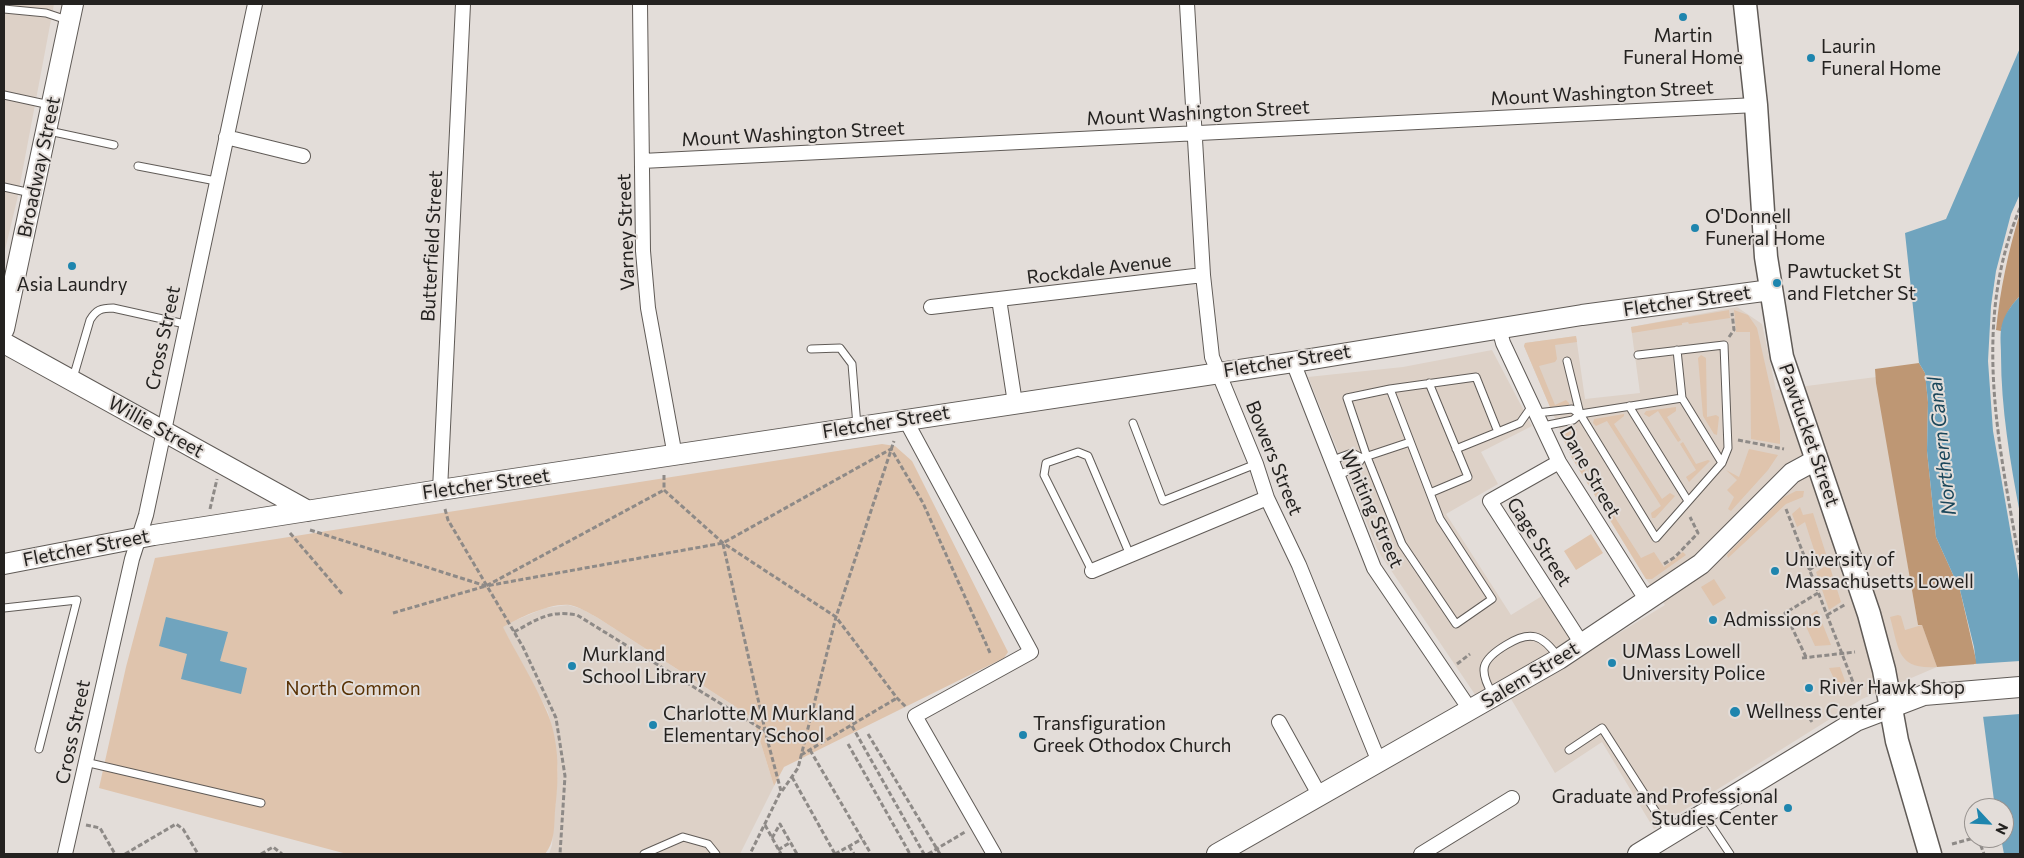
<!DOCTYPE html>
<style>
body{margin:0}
#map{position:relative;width:2024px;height:858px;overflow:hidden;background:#e3ddd9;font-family:Commissioner,sans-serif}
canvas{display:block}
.frame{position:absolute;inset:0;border:5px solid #242220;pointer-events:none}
.north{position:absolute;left:1964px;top:798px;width:50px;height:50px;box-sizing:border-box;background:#e3ddd9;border:1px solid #97928f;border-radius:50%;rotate:115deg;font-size:14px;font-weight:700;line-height:20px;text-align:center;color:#242220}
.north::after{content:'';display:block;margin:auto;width:18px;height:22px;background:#1e85ae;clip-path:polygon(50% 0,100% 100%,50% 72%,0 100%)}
</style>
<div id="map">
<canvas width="2024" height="858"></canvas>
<div class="frame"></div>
<div class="north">N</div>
</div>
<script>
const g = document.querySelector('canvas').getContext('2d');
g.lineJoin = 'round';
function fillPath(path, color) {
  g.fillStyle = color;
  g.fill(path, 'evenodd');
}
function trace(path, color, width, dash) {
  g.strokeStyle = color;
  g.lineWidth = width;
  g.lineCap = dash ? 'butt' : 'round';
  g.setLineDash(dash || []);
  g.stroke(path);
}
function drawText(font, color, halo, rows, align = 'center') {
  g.font = font + ' Commissioner,sans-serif';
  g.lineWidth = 4;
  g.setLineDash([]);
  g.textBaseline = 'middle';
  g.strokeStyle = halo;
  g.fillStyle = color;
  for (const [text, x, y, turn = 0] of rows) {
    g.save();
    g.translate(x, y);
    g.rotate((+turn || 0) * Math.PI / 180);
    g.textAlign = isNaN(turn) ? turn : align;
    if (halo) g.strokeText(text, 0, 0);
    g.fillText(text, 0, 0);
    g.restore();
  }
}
fillPath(new Path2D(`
 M 4,4 L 54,4 L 17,200 L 4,254 Z
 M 1737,307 L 1762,324 L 1776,390 L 1876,377 L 1918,625 L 1922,625 L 1937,667 L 1862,699 L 1654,829 L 1602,742 L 1555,773 L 1501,682 L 1476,696 L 1378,551 L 1308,377 L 1403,367 L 1492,350 L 1532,426 L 1481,452 L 1498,484 L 1446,514 L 1511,615 L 1542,596 L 1583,655 L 1665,605 L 1646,579 L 1572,458 L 1524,346 L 1525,343 L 1576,336 L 1585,399 L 1640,393 L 1631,327 Z
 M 568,605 L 582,609 L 598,618 L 753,718 L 774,786 L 740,854 L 549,854 L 552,845 L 558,770 L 553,733 L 548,712 L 502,626 L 545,608 Z`), '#ddd1c7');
fillPath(new Path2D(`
 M 1729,310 L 1730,318 L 1689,324 L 1688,322 L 1682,323 L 1682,325 L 1632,333 L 1631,327 Z
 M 1734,310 L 1748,315 L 1757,328 L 1780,431 L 1780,444 L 1751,439 L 1750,332 L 1736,332 Z
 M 1576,336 L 1577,342 L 1555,345 L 1557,359 L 1555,362 L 1539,366 L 1555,405 L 1566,400 L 1569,403 L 1569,405 L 1550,407 L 1524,346 L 1525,343 Z
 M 1701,355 L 1706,358 L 1707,417 L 1716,415 L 1719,417 L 1717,435 L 1714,434 L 1703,416 L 1698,358 Z
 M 1676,407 L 1676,411 L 1667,417 L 1681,440 L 1678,442 L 1658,411 L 1649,417 L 1644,414 L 1646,411 Z
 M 1624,414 L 1624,416 L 1614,424 L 1662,499 L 1670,493 L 1675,496 L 1655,518 L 1652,518 L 1651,513 L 1661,506 L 1607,421 L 1596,426 L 1593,423 L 1594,419 Z
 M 1577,429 L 1576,434 L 1566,441 L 1641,558 L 1654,552 L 1664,567 L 1683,552 L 1686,555 L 1652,579 L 1646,579 L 1572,458 L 1560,432 Z
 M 1683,442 L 1696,464 L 1708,460 L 1710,461 L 1689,482 L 1686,477 L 1696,470 L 1680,444 Z
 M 882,444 L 895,446 L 912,461 L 1008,652 L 1004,658 L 784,767 L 774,786 L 753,718 L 598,618 C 589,613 580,607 570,605 C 552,602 518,618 503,627 C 517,655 535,683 547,712 C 560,742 559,779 555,811 C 554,827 555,842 545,854 L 347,854 L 99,788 L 126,667 L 155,558 Z
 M 1749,449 L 1778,455 L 1768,470 L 1731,511 L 1728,509 L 1734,497 L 1727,490 L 1737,480 L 1726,470 L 1739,477 Z
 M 1796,491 L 1804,491 L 1803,497 L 1786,504 L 1728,558 L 1727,555 L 1784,497 Z
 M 1800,507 L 1803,515 L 1813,513 L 1826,554 L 1817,559 L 1805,522 L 1797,527 L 1792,514 Z
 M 1591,534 L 1603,553 L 1576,570 L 1564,551 Z
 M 1829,564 L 1841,602 L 1829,610 L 1816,572 Z
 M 1714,579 L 1726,598 L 1713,606 L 1701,587 Z
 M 1817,610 L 1831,645 L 1815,646 L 1803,620 Z
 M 1898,615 L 1901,616 L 1905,630 L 1922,625 L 1937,667 C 1897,670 1899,649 1890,617 Z
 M 1840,667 L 1849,692 L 1842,696 L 1829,668 Z`), '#dfc4ad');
fillPath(new Path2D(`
 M 2020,213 L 2020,296 C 2010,306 2004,317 2001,331 L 1996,330 C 2000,290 2008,252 2020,213 Z
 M 1919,363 L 1925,373 L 1928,402 L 1927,451 L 1936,537 L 1960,590 L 1977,664 L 1937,667 L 1922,625 L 1918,625 L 1876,383 L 1875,369 Z`), '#be9774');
fillPath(new Path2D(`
 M 2020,48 L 2020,194 L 2011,214 L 1996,271 L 1991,306 L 1988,361 L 1993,431 L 2020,586 L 2020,854 L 2004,854 L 2001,838 L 2004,838 L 2004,808 L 1995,808 L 1974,647 L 1960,590 L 1936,537 L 1927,451 L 1928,402 L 1925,373 L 1919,363 L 1905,233 L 1946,219 Z
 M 2020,296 L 2020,514 C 2010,461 2001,408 2001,355 C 2001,344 1999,332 2003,321 C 2007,311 2013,303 2020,296 Z
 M 166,617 L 228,632 L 220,661 L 247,668 L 241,694 L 181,679 L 187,654 L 159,646 Z`), '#70a4be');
fillPath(new Path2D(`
 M 2020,661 L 2020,714 L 1981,717 L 1974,664 Z`), '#e3ddd9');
const lane = new Path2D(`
 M 4,9 L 46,13 L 67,20
 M 4,95 L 50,105
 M 49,131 L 114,145
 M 138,166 L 216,181
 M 4,187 L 31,193
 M 811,349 L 840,348 L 852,364 L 857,426
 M 1638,355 L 1724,345 L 1728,448 L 1722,463
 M 1567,361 L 1580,414 L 1656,538 L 1722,463 L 1682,398 L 1677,350
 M 73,378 L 90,320 C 96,310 101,308 113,308 L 185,324
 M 1429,383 L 1468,477 L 1430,493
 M 1390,389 L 1440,519 L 1492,599 L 1456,624 L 1402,544 L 1367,457 L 1347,398 L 1390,389 L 1476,377 L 1498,432 L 1456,449
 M 1629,406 L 1688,501
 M 1537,413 L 1572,409 L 1580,414
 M 1133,423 L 1163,501 L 1256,464
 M 1543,426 L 1573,420 L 1580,414 L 1682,398
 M 1498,432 L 1520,423 L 1532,406
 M 1330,461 L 1352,453 L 1362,458
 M 1337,476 L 1356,467 L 1362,458 L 1410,442
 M 1092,571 L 1044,475 L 1046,463 L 1078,452 L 1088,456 L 1130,555
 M 4,608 L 77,600 L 39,749
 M 1493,695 C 1478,670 1481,660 1506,645 C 1530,630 1542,634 1558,657
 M 1569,750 L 1602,728 L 1670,834
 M 85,762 L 261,803
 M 1704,815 L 1730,854
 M 644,854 L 683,837 L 708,844 L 716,854`);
const street = new Path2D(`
 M 640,4 L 643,251 L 648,308 L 675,456
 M 1187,4 L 1203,275 L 1212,357 L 1256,464 L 1267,498 L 1299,565 L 1379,762
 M 226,137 L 303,156
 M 642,161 L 1756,105
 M 931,307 L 999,299
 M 1499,328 L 1503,343 L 1559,462 L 1647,601
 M 1293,362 L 1374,568 L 1471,711
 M 1015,403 L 999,299 L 1203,275
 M 905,419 L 1031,652 L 915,716 L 994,854
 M 1559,462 L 1490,501 L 1582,644
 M 440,490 L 463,4
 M 1092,571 L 1267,498
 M 1279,722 L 1320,796
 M 65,854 L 132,559 L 146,515 L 255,4
 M 1421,854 L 1512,798`);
const secondary = new Path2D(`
 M 4,329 L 73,4
 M 4,343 L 308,511
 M 4,564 L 154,535 L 440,490 L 1293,362 L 1582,315 L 1771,290
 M 1217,854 L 1559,659 L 1701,564 L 1792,473 L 1816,460
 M 1638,854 L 1856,721 L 1924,695 L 2020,687`);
const primary = new Path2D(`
 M 1745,4 L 1756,105 L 1766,257 L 1782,357 L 1869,614 L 1884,670 L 1897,741 L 1930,854`);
trace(lane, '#605b57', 9);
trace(street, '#605b57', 16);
trace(secondary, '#605b57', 22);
trace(primary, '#605b57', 25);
trace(new Path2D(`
 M 2020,208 C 1971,324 1999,445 2020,564
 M 1729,337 L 1734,330 L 1732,313
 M 1738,440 L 1784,449
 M 664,475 L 664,490 L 723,543 L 836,617 L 897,698 L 906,707
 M 210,509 L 217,479
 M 445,509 L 448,520 L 523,647 L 556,718 L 565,776 L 560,854
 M 1786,509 L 1856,690
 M 310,530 L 486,586 L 723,543 L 891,449 L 923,503 L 991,655
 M 290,533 L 343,595
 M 723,544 L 765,730
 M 1664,564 L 1675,557 L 1698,533 L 1690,517
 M 1809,570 L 1831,556
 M 393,613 L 486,586 L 664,490
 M 1827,615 L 1846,604
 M 514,632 C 538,619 549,610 577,615 L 765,731 L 781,791 L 750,854
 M 1806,657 L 1785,613 L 1818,593
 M 1802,658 L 1855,652
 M 1457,664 L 1470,654
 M 1806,713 L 1812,722
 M 852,726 L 924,854
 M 868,734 L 940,854
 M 848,744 L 910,854
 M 810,750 L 871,854
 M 801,755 L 897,698
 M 792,777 L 835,854
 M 782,791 L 798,768 L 836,617 L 894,441
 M 86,825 L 100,828 L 115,854
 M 765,825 L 781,854
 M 772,838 L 780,824 L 797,854
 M 1978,838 L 1984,854
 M 1952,844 L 1974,838
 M 849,846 L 854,854
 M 778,850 L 791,842
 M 125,854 L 176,824 L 183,829 L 198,854
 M 261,854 L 273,847 L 282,854
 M 835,854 L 862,839
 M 928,854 L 965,832`), '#8e8a87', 3, [5, 2.5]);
trace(lane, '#fff', 7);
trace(street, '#fff', 14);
trace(secondary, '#fff', 20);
trace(primary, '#fff', 22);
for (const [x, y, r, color] of [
 [1683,17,5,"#1e85ae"],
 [1811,58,5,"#1e85ae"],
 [1695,228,5,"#1e85ae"],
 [72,266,5,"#1e85ae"],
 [1777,283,5,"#1e85ae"],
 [1775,571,5,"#1e85ae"],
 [1713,620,5,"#1e85ae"],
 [1612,663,5,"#1e85ae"],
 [572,666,5,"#1e85ae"],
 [1809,688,5,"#1e85ae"],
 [1735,712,6,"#1e85ae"],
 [653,725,5,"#1e85ae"],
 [1023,735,5,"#1e85ae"],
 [1788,808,5,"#1e85ae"]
]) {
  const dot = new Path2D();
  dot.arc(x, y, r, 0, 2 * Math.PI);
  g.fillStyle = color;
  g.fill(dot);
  trace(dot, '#e3ddd9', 2);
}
drawText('19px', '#242220', '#e3ddd9', [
 ["Martin",1683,36,"center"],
 ["Funeral Home",1683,58,"center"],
 ["Laurin",1821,47],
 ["Funeral Home",1821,69],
 ["O'Donnell",1705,217],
 ["Funeral Home",1705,239],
 ["Pawtucket St",1787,272],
 ["and Fletcher St",1787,294],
 ["Asia Laundry",72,285,"center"],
 ["University of",1785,560],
 ["Massachusetts Lowell",1785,582],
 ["Admissions",1723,620],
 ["UMass Lowell",1622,652],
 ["University Police",1622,674],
 ["Murkland",582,655],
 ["School Library",582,677],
 ["River Hawk Shop",1819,688],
 ["Wellness Center",1746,712],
 ["Charlotte M Murkland",663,714],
 ["Elementary School",663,736],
 ["Transfiguration",1033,724],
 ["Greek Othodox Church",1033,746],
 ["Graduate and Professional",1778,797,"right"],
 ["Studies Center",1778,819,"right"]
], 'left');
drawText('19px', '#242220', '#e3ddd9', [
 ["Mount Washington Street",1602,93,-3],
 ["Mount Washington Street",1198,113,-3],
 ["Mount Washington Street",793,134,-3],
 ["Broadway Street",39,167,-78],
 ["Varney Street",626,232,-92],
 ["Butterfield Street",432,246,-87],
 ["Rockdale Avenue",1099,269,-7],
 ["Fletcher Street",1687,301,-8],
 ["Cross Street",163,338,-78],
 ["Fletcher Street",1287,361,-9],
 ["Fletcher Street",886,422,-9],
 ["Willie Street",156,427,29],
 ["Pawtucket Street",1809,435,71],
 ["Bowers Street",1274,458,68],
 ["Dane Street",1590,472,60],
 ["Fletcher Street",486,484,-8],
 ["Whiting Street",1372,509,66],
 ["Gage Street",1539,542,57],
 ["Fletcher Street",86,548,-11],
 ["Salem Street",1530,675,-31],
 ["Cross Street",73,732,-78]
]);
drawText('19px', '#593205', '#e3ddd9', [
 ["North Common",353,689]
]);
drawText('italic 20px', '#1a465a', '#e3ddd9', [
 ["Northern Canal",1942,446,-96]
]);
</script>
